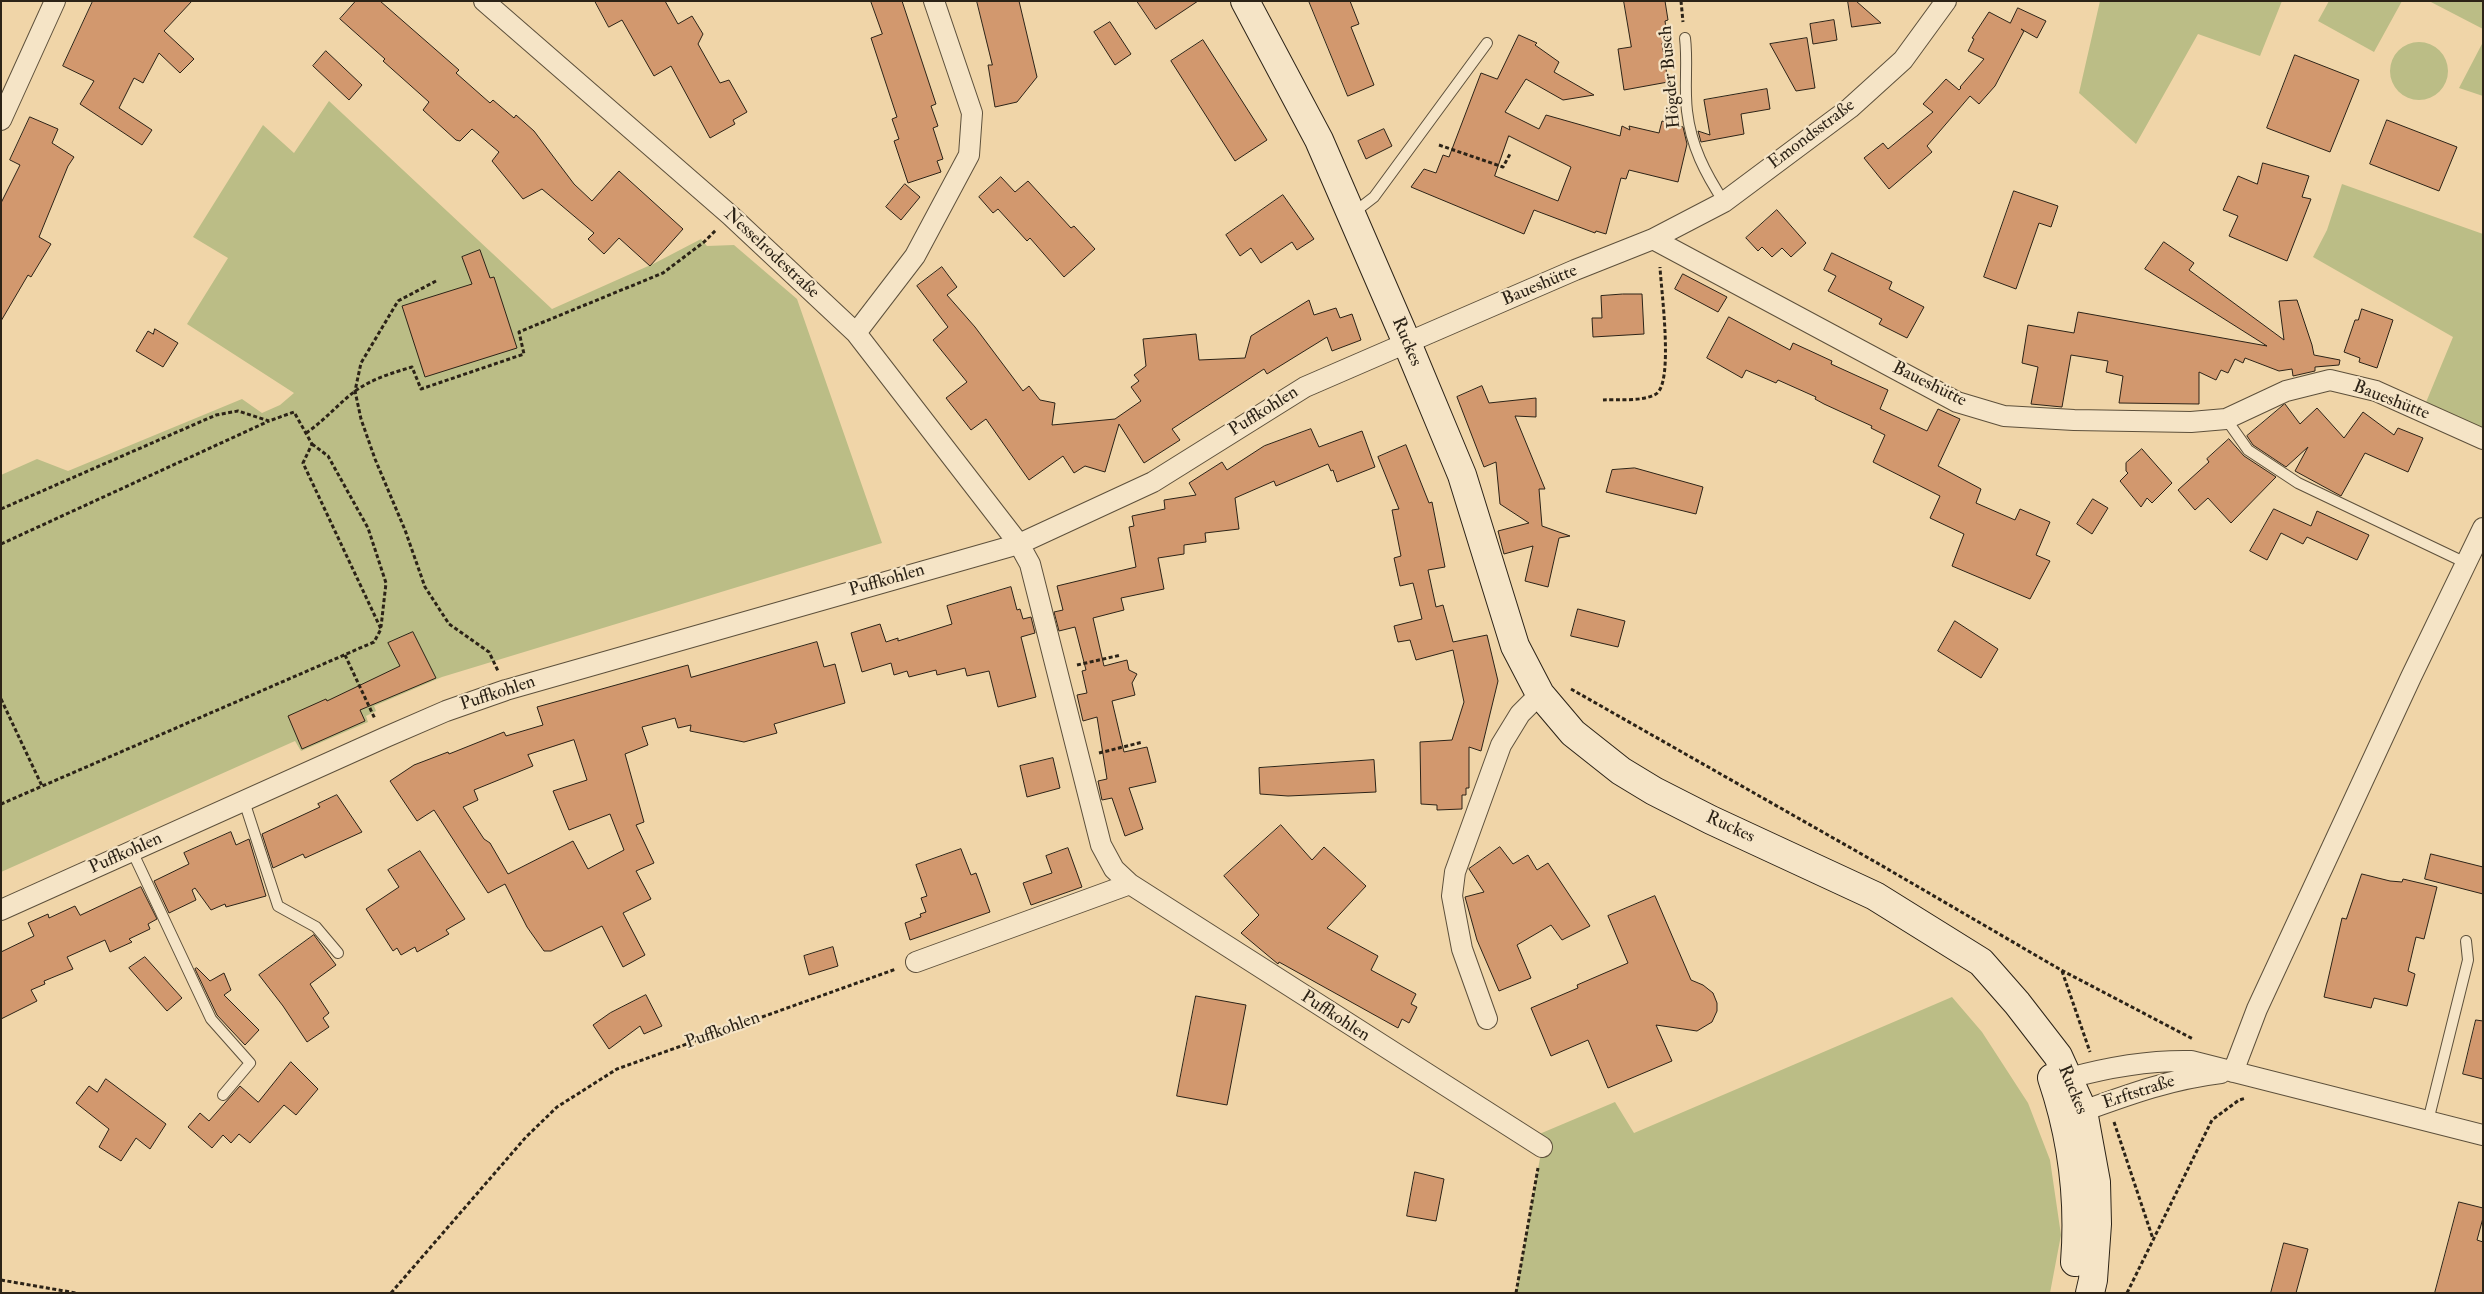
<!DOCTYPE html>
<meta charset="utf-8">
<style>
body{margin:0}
#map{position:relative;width:2484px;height:1294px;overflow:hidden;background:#f0d5a8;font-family:"IM FELL Double Pica",serif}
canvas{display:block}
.frame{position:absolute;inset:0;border:2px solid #2c2317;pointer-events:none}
</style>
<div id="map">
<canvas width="2484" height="1294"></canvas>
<div class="frame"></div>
</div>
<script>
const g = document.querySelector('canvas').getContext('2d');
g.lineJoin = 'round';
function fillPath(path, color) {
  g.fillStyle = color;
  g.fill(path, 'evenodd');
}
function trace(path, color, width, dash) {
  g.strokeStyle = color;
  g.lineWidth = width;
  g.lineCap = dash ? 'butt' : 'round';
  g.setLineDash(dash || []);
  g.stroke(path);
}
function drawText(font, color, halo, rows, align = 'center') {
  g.font = font + ' "IM FELL Double Pica",serif';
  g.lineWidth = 4.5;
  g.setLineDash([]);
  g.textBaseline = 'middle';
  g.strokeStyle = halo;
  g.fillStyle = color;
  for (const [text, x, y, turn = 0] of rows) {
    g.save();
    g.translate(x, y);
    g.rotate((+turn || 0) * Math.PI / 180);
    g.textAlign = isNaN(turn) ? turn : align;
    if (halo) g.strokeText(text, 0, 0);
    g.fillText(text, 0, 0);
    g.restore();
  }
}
fillPath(new Path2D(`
 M 2100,1 L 2282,1 L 2260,56 L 2198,34 L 2136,144 L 2079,93 Z
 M 2329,1 L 2402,1 L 2374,52 L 2318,21 Z
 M 2429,1 L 2483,1 L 2483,29 Z
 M 2483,42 L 2483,96 L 2459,88 Z
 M2390 71a29 29 0 1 1 58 0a29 29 0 1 1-58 0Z
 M 329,101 L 552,309 L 655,263 L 701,239 L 707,246 L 734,245 L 797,299 L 882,543 L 442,677 L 374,706 L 376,711 L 366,716 L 368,722 L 301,751 L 295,741 L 1,872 L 1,475 L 37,459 L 68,471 L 242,399 L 262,413 L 280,405 L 294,393 L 187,324 L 228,258 L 193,237 L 263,125 L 294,153 Z
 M 2342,184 L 2483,234 L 2483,439 L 2422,412 L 2453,337 L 2313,257 L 2327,230 Z
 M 1952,997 L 1982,1032 L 2028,1103 L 2050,1160 L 2061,1235 L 2050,1293 L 1516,1293 L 1542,1147 L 1537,1135 L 1615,1102 L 1634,1133 Z`), '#bbbd86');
const building = new Path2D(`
 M 93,1 L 192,1 L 164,31 L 194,59 L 180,73 L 159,53 L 143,83 L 134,78 L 119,108 L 152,130 L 142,145 L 80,104 L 94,81 L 63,66 Z
 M 356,1 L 380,1 L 459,70 L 456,73 L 490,103 L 493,100 L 514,118 L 516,115 L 534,131 L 574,184 L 592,201 L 619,171 L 683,229 L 650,266 L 619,238 L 604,254 L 588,239 L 594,233 L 542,189 L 523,199 L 492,161 L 499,152 L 472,129 L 460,141 L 456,140 L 423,110 L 429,102 L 383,61 L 385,59 L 340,19 Z
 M 595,1 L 665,1 L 678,24 L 692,16 L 703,34 L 698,44 L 720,83 L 729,80 L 747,112 L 733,120 L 735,124 L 710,138 L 671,66 L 654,76 L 622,20 L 609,27 Z
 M 871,1 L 902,1 L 936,104 L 931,106 L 938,126 L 933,128 L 943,159 L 937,161 L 941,172 L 908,183 L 894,141 L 899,139 L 892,119 L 897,117 L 871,38 L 882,34 Z
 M 977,1 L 1019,1 L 1037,77 L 1017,102 L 995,107 L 988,65 L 992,65 Z
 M 1137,1 L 1198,1 L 1156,29 Z
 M 1309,1 L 1350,1 L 1359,24 L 1351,27 L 1374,85 L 1348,96 Z
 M 1624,1 L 1665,1 L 1668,20 L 1665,21 L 1668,42 L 1662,43 L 1668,82 L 1624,90 L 1618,49 L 1631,47 Z
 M 1848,1 L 1856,1 L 1881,23 L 1852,27 Z
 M 2018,8 L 2046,21 L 2037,38 L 2021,29 L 2024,31 L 1995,86 L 1979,104 L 1970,96 L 1927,146 L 1932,152 L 1889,189 L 1864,158 L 1883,143 L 1888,149 L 1933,112 L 1923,104 L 1946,79 L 1959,90 L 1961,88 L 1960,87 L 1984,59 L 1968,51 L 1974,39 L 1972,38 L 1989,12 L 2010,23 Z
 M 1834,20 L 1837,40 L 1813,44 L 1810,24 Z
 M 1110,22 L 1131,54 L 1115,65 L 1094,32 Z
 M 1519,35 L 1537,43 L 1535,45 L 1559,62 L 1554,72 L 1594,95 L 1563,100 L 1526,79 L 1505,112 L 1539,129 L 1546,115 L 1620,136 L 1622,126 L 1630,130 L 1629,126 L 1659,133 L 1662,121 L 1683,127 L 1687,144 L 1678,182 L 1629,170 L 1626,179 L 1621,178 L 1606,234 L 1596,231 L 1595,233 L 1534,210 L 1524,234 L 1411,187 L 1424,169 L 1436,173 L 1443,155 L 1449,157 L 1481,73 L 1497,79 ZM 1509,136 L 1571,167 L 1558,201 L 1495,176 Z
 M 1807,38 L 1815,88 L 1796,91 L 1770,44 Z
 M 1203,40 L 1267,140 L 1235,161 L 1171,61 Z
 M 326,51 L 362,85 L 349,100 L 313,66 Z
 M 2295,55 L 2359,80 L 2330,152 L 2267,128 Z
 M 1767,89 L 1770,109 L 1741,114 L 1744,134 L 1701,142 L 1698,131 L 1710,135 L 1704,100 Z
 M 30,117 L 58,129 L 52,143 L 74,157 L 68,166 L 39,237 L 51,244 L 31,277 L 28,275 L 1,321 L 1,203 L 20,165 L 10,160 Z
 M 2387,120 L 2457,147 L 2439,191 L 2370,164 Z
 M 1384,129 L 1392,146 L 1366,159 L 1358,141 Z
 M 2263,163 L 2309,176 L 2302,197 L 2311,199 L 2287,261 L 2229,236 L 2238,216 L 2223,210 L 2238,176 L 2257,184 Z
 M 1001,177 L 1015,192 L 1028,181 L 1071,228 L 1074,226 L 1095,249 L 1064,277 L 1030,238 L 1027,241 L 998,209 L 993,213 L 979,197 Z
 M 905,184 L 920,197 L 901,220 L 886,207 Z
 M 2014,191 L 2058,206 L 2051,227 L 2039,223 L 2016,289 L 1984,277 Z
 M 1283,195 L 1314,239 L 1297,250 L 1292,242 L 1261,263 L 1251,248 L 1240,256 L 1226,235 Z
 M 1777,210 L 1806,243 L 1791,257 L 1782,248 L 1772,257 L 1762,247 L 1758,251 L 1746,238 Z
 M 2164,242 L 2194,263 L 2189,270 L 2284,340 L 2279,301 L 2297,300 L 2312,345 L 2314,355 L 2340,360 L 2339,365 L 2315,367 L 2315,371 L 2293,376 L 2292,369 L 2279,371 L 2245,358 L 2243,363 L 2235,359 L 2228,373 L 2221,370 L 2216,380 L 2199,372 L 2199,404 L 2119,403 L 2123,376 L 2106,372 L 2108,361 L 2071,355 L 2062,407 L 2031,404 L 2038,367 L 2022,363 L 2028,325 L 2074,333 L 2078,312 L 2267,346 L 2145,269 Z
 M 480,250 L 490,278 L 494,277 L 517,348 L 425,377 L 402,306 L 472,284 L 462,257 Z
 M 1832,253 L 1892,282 L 1889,289 L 1924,307 L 1907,338 L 1879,324 L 1882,319 L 1828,291 L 1836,276 L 1824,270 Z
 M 942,267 L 957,287 L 947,295 L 975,327 L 1023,391 L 1029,386 L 1040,400 L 1055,403 L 1052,425 L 1115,419 L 1141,401 L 1131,387 L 1139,381 L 1134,375 L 1146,366 L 1143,339 L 1196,334 L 1199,360 L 1245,358 L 1251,336 L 1309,300 L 1314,315 L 1336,308 L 1340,318 L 1352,314 L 1361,340 L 1332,351 L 1327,337 L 1267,374 L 1264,369 L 1172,429 L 1180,440 L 1144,463 L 1119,424 L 1105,472 L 1085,466 L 1074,473 L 1063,456 L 1029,480 L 986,419 L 971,430 L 946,398 L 967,382 L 933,340 L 948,327 L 917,286 Z
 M 1683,274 L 1727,297 L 1718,312 L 1675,289 Z
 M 1623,294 L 1642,294 L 1644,334 L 1593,337 L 1592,318 L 1602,318 L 1601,296 Z
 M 2362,309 L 2393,320 L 2377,368 L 2359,362 L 2360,358 L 2344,352 L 2355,320 L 2358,320 Z
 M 1729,317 L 1790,350 L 1793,343 L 1832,361 L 1831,364 L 1888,390 L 1880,409 L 1927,431 L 1938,409 L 1960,419 L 1938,466 L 1981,489 L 1976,503 L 2015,520 L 2020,509 L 2050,522 L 2036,555 L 2050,561 L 2030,599 L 1952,566 L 1964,534 L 1930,518 L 1940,496 L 1873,462 L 1885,435 L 1871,428 L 1872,426 L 1824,404 L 1815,399 L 1816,397 L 1778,380 L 1776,383 L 1746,370 L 1742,378 L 1707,358 Z
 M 155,329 L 178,343 L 163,367 L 136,351 L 148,331 L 153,334 Z
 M 1482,386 L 1489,403 L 1536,398 L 1536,417 L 1515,416 L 1545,489 L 1539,489 L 1542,526 L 1570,536 L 1559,538 L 1548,587 L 1525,581 L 1533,546 L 1504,554 L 1498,531 L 1529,523 L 1500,504 L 1496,462 L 1484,467 L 1457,397 Z
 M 2285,404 L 2300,424 L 2317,408 L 2344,438 L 2363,412 L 2394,435 L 2398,428 L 2423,438 L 2408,472 L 2365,453 L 2341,496 L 2295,471 L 2308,447 L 2286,467 L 2253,445 L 2247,436 Z
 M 1311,429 L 1319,447 L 1362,431 L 1375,467 L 1337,482 L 1333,470 L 1331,471 L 1328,464 L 1276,486 L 1274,481 L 1235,498 L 1239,529 L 1205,533 L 1206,542 L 1184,545 L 1184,554 L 1158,558 L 1164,589 L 1121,598 L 1124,610 L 1093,618 L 1104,666 L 1127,660 L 1129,670 L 1137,674 L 1132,683 L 1135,695 L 1112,701 L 1124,752 L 1147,747 L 1156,782 L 1129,788 L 1143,829 L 1125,836 L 1112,798 L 1102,800 L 1098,781 L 1107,779 L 1097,717 L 1083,721 L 1077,695 L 1087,693 L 1082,671 L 1086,670 L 1075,627 L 1059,631 L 1054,612 L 1063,610 L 1057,586 L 1136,567 L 1129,527 L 1134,526 L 1132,516 L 1165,509 L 1164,500 L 1196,495 L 1189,483 L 1222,462 L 1227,470 L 1264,446 Z
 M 2229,439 L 2244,456 L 2276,477 L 2231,523 L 2208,498 L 2195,510 L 2178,490 L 2209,462 L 2207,459 Z
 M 1406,445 L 1429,503 L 1432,502 L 1445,567 L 1428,570 L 1436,607 L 1443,605 L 1453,642 L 1487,635 L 1498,681 L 1481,751 L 1469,747 L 1469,788 L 1466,788 L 1466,795 L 1462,795 L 1462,809 L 1437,810 L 1437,805 L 1421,804 L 1420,742 L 1452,740 L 1464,702 L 1453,650 L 1416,660 L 1410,640 L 1398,642 L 1394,626 L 1422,619 L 1413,583 L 1400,586 L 1394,558 L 1401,556 L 1392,510 L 1399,509 L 1378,457 Z
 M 2142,449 L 2172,483 L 2152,503 L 2147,498 L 2141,507 L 2120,481 L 2128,473 L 2126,471 L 2126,463 Z
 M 1635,468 L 1703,487 L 1696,514 L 1606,492 L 1612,470 Z
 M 2093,499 L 2108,508 L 2092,534 L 2077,524 Z
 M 2274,509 L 2311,526 L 2317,511 L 2369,535 L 2357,560 L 2307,537 L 2303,544 L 2281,533 L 2267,560 L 2250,551 Z
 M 1011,587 L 1017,610 L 1020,609 L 1023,619 L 1031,617 L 1035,633 L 1021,637 L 1036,697 L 998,707 L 989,671 L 967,676 L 965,668 L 937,675 L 936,670 L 909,677 L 907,671 L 894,675 L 891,663 L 862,672 L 851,633 L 880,624 L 886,642 L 898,638 L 898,641 L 952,624 L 947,606 Z
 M 1578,609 L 1625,621 L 1618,647 L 1571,636 Z
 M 1955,621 L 1998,649 L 1981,678 L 1938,651 Z
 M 413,632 L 436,678 L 360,710 L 365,721 L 302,749 L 288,716 L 326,699 L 327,701 L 400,666 L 388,643 Z
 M 817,642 L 824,667 L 835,664 L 845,703 L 774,724 L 777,733 L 744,742 L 690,731 L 691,725 L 678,728 L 675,718 L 642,727 L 648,745 L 625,754 L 644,822 L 636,825 L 654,863 L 636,871 L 651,899 L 623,913 L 645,955 L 623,967 L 602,926 L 551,951 L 544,951 L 527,927 L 505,884 L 488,893 L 434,810 L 417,821 L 390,781 L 414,765 L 448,752 L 449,754 L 504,732 L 506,736 L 543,725 L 537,707 L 688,665 L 691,677 ZM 574,740 L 587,780 L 553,791 L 569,830 L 610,814 L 624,850 L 588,869 L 573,841 L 508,874 L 490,843 L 484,839 L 463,807 L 478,800 L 474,790 L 533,766 L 528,755 Z
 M 1053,758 L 1060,788 L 1027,797 L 1020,766 Z
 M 1374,760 L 1376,792 L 1288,796 L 1260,794 L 1259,768 Z
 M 337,795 L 362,832 L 305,858 L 303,854 L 273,868 L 262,834 L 320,807 L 318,804 Z
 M 1281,825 L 1312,860 L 1324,847 L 1366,886 L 1327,928 L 1378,956 L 1371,970 L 1416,994 L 1411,1004 L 1417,1007 L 1409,1023 L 1402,1019 L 1398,1028 L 1279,962 L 1278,964 L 1241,933 L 1259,915 L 1224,876 Z
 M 231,832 L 236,845 L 249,839 L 266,896 L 226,907 L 225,904 L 211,910 L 195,888 L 192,890 L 196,900 L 169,913 L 154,881 L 189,864 L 184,853 Z
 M 1500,847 L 1513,864 L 1528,855 L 1537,870 L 1548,863 L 1590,926 L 1562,940 L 1551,925 L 1517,945 L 1531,978 L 1499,991 L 1477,940 L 1465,897 L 1484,892 L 1469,869 Z
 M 1068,848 L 1082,887 L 1031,905 L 1023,883 L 1052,873 L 1046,856 Z
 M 961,849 L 971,875 L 976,873 L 990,912 L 910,940 L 905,923 L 921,917 L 920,914 L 926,912 L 921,898 L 927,896 L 916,865 Z
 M 420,851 L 465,919 L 446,930 L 449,934 L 417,952 L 415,947 L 401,955 L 397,948 L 393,951 L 366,909 L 399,887 L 388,870 Z
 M 2431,854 L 2483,867 L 2483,894 L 2425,879 Z
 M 2362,874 L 2390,881 L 2402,882 L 2403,879 L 2437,887 L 2424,939 L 2416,937 L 2408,971 L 2415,974 L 2407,1006 L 2374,998 L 2371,1008 L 2324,997 L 2342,918 L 2346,919 Z
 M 141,887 L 157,919 L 148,924 L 150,929 L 129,939 L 132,942 L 110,952 L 105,940 L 67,957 L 73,969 L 44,981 L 45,984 L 31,990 L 37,1001 L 1,1019 L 1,952 L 34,936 L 28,923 L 48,914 L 49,918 L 75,906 L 80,915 Z
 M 1655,896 L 1691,980 L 1703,985 L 1713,993 L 1717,1003 L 1717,1011 L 1712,1022 L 1697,1031 L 1656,1025 L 1672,1061 L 1608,1088 L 1588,1040 L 1551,1056 L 1531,1008 L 1578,988 L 1577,985 L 1628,963 L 1608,916 Z
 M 314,935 L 336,965 L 310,984 L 329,1013 L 323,1018 L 329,1027 L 307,1042 L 283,1006 L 259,975 Z
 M 833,947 L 838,966 L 809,975 L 804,956 Z
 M 145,957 L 182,998 L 167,1011 L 129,968 Z
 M 197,968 L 210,981 L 224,973 L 231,990 L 224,995 L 259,1030 L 245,1045 L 217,1015 L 195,969 Z
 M 646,995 L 662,1026 L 644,1034 L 640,1026 L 609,1049 L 593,1025 L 610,1013 Z
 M 1196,996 L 1246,1005 L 1227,1105 L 1177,1096 Z
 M 2476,1020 L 2483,1021 L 2483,1079 L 2463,1074 Z
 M 291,1062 L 318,1089 L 296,1115 L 284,1105 L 250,1143 L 239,1134 L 231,1143 L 223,1135 L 212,1148 L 188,1127 L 200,1113 L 209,1121 L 240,1086 L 258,1102 Z
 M 106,1079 L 166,1124 L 150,1149 L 136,1138 L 121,1161 L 99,1147 L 109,1129 L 76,1103 L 89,1086 L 97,1092 Z
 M 1415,1172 L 1444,1179 L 1436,1221 L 1407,1216 Z
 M 2459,1202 L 2483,1208 L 2483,1218 L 2477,1240 L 2483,1242 L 2483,1293 L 2435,1293 Z
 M 2284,1243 L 2308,1249 L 2296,1293 L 2271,1293 Z`);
fillPath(building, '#d2986e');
trace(building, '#2c2317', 1);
const service = new Path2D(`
 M 1685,38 C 1688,62 1684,86 1687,111 C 1691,146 1705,173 1724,202
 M 1352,214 L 1374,197 L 1487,43
 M 2226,419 L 2248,450 L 2298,483 L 2466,563
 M 244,801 L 278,906 L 316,927 L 338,953
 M 132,851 L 211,1019 L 250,1063 L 223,1095
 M 2428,1121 L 2468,960 L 2466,941`);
const minor = new Path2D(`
 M 484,1 L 730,215 L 856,333 L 1019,544 L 1030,564 L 1101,845 L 1114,869 L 1130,884 L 1542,1147
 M 1,120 L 55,1
 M 1653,239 L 1724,202 L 1850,108 L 1903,60 L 1946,1
 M 856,333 L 915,256 L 969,155 L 972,113 L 934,1
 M 1,910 L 386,737 L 446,711 L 506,690 L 1019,544 L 1153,482 L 1305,387 L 1575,270 L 1653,239 L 1957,402 L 2004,416 L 2074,420 L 2191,422 L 2226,419 L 2286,391 L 2330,380 L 2376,391 L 2483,439
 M 916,962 L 1130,884
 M 1487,1019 L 1462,949 L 1452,896 L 1455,872 L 1501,745 L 1520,714 L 1540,694
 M 2233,1072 L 2257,1009 L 2411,677 L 2483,528
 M 2069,1078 C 2109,1067 2148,1060 2191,1061 L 2483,1135
 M 2083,1111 C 2130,1094 2171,1079 2221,1073`);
const secondary = new Path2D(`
 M 1245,1 L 1319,140 L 1407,343 L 1462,475 L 1515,646 L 1540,694 L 1573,733 L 1621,771 L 1654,791 L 1711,820 L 1875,896 L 1981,962 L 2017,1003 L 2058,1056 L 2083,1111 L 2096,1182 L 2097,1224 L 2093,1280 L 2090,1293
 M 2052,1078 C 2072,1137 2080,1199 2075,1262`);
trace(service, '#5d503b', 12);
trace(minor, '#5d503b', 22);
trace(secondary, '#2c2317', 30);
trace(new Path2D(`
 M 1681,1 L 1683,22
 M 1439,145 L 1503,167 L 1510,154
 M 436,281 L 398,301 L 361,363 L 355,391 L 361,419 L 375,459 L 405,530 L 425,587 L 449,624 L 489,652 L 498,671
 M 1603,400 C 1618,399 1642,402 1656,394 C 1674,383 1661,289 1660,267
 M 306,433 C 324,421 337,405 354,392 C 371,379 392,373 412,367 L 421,389 L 524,354 L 519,332 L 663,273 L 704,242 L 716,230
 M 312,444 L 328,456 L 368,528 L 386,583 L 381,627
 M 1,509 L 216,415 L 238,411 L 269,421 L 294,412 L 312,444 L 303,463 L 381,629 L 374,642 L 1,804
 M 1,544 L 269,421
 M 345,655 L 375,719
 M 1077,665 L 1121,655
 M 1571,689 L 1879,864 L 2061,970 L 2193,1039
 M 1,699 L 42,786
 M 1099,753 L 1143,742
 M 2062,971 L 2090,1052
 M 2114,1122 L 2153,1239
 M 1,1280 L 76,1293
 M 391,1293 L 526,1137 L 557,1107 L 617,1069 L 896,969
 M 1516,1293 L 1538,1168
 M 2127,1293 L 2212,1120 L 2239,1100 L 2246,1098`), '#2c2317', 3, [4, 2.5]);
trace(service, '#f5e4c6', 10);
trace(minor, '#f5e4c6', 20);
trace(secondary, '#f5e4c6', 28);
drawText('18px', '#2c2317', '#f5e4c6', [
 ["Högder Busch",1671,77,-95],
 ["Emondsstraße",1812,135,-37],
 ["Nesselrodestraße",771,254,43],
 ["Baueshütte",1540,286,-23],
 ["Ruckes",1406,342,67],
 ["Baueshütte",1929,385,26],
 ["Baueshütte",2391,401,21],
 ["Puffkohlen",1264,412,-32],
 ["Puffkohlen",887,581,-16],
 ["Puffkohlen",498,694,-18],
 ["Ruckes",1730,828,25],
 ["Puffkohlen",126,854,-24],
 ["Puffkohlen",1335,1017,33],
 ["Puffkohlen",723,1031,-20],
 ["Ruckes",2072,1090,68],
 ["Erftstraße",2139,1093,-18]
]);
</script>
